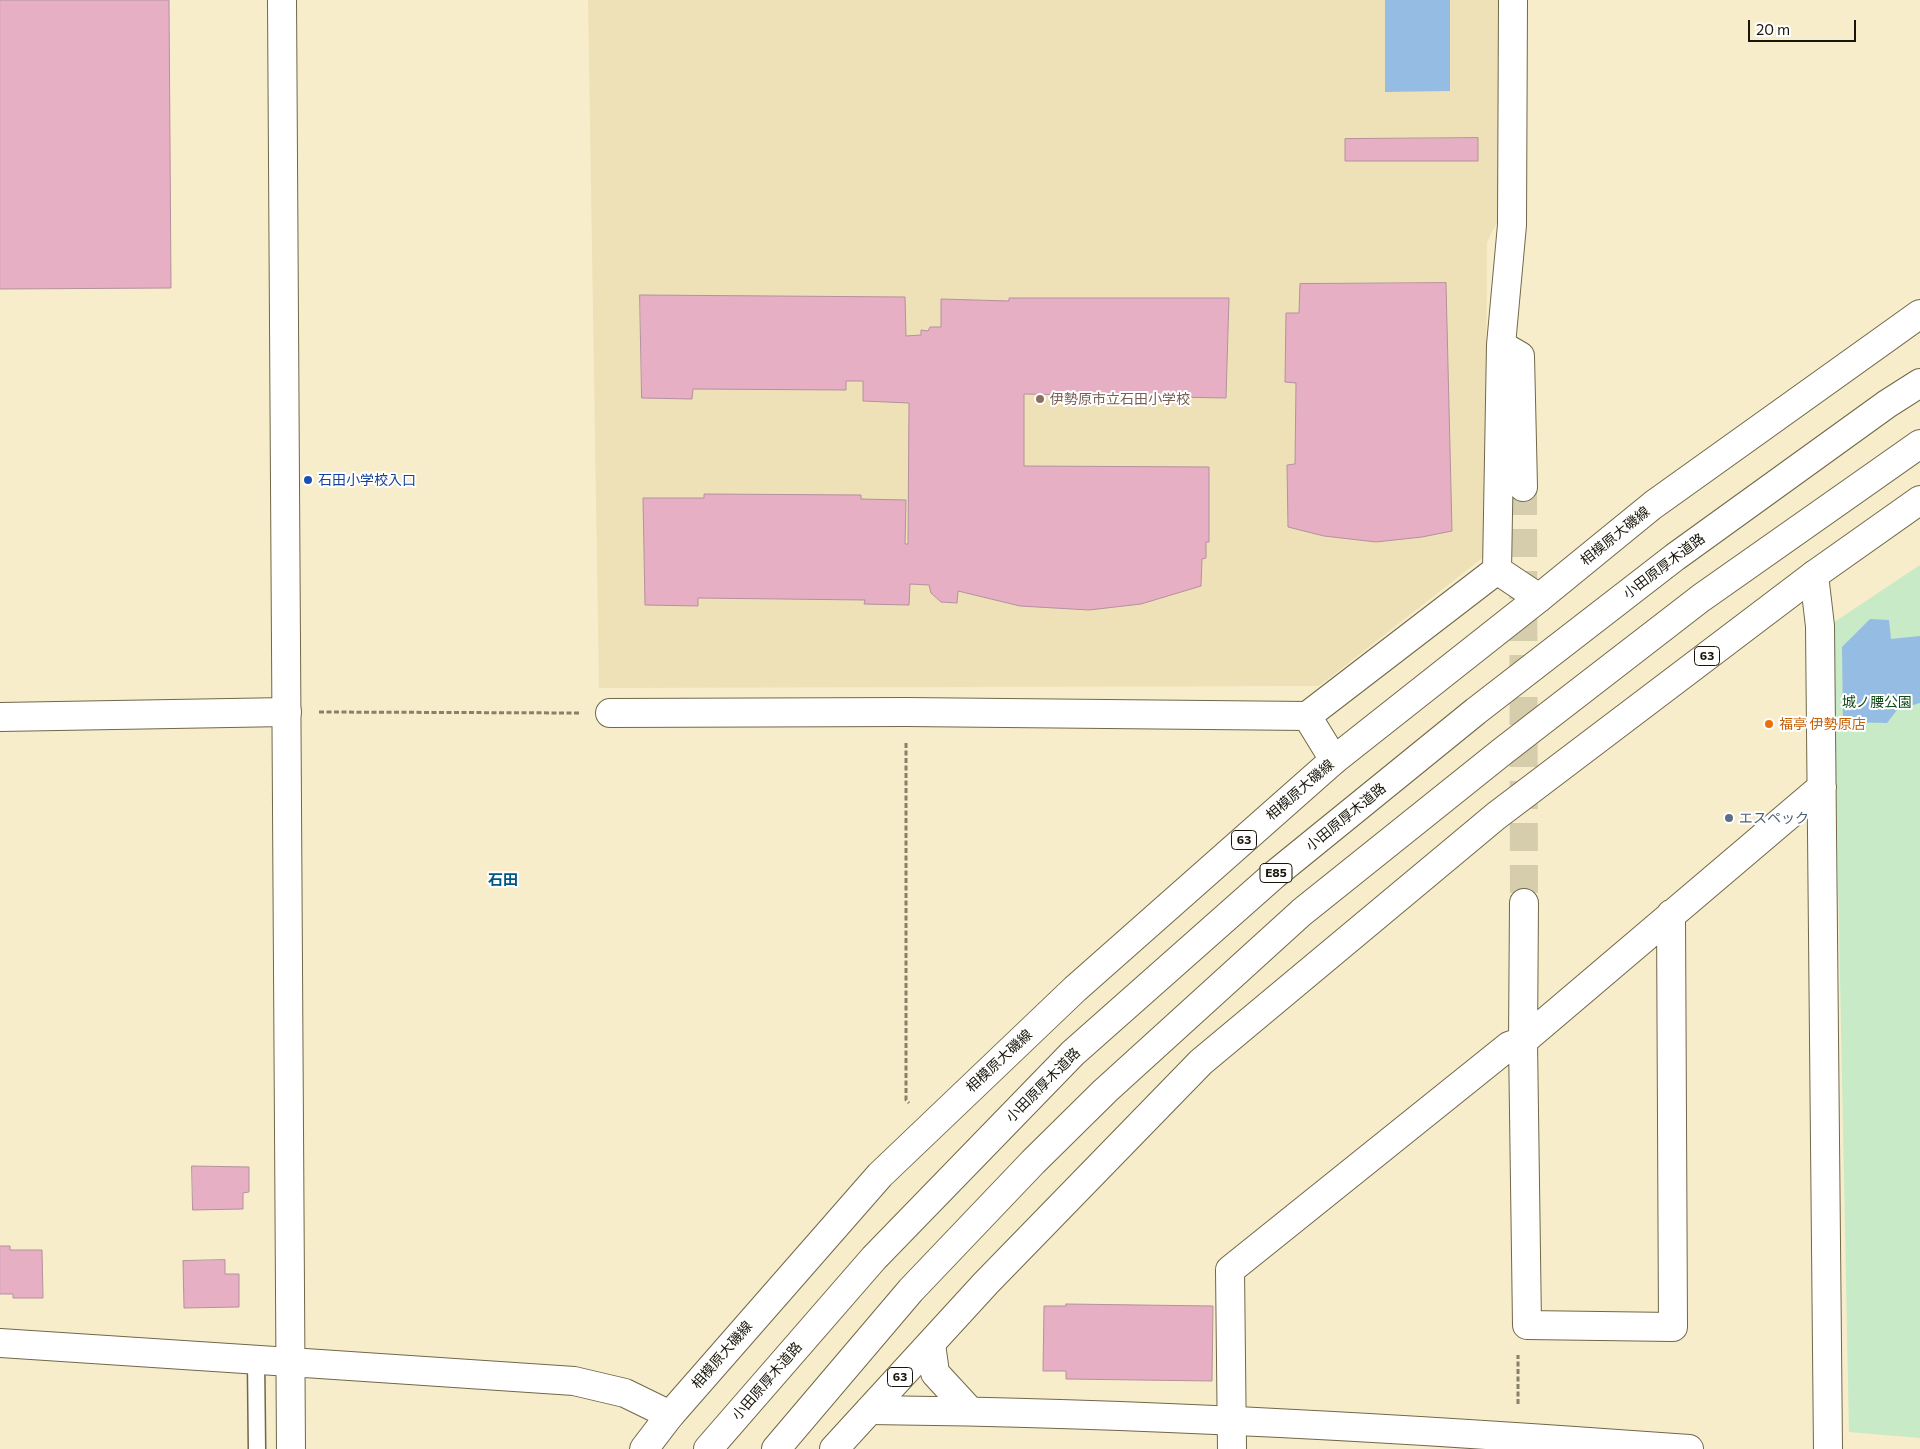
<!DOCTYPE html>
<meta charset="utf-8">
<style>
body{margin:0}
#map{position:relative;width:1920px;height:1449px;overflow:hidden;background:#f7edca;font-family:Commissioner,sans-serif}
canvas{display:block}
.scale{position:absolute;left:1748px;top:20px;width:108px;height:22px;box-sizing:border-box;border:2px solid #191509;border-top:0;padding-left:6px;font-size:15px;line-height:18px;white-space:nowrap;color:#191509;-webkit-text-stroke:4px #fff;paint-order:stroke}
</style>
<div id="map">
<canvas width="1920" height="1449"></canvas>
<div class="scale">20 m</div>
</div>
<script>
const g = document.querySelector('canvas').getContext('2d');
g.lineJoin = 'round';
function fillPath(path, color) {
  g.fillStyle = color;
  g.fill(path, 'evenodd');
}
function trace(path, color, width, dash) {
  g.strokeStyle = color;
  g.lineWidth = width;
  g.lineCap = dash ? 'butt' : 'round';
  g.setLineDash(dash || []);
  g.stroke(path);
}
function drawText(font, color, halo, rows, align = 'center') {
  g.font = font + ' Commissioner,"Noto Sans JP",sans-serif';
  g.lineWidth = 4;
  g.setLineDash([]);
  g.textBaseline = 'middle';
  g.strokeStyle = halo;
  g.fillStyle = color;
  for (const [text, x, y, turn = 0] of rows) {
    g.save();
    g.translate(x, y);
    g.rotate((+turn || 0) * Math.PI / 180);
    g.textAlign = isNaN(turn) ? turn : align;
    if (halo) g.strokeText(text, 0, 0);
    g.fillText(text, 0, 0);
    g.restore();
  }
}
fillPath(new Path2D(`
 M 588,0 L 1503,0 L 1504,209 L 1487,242 L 1485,556 L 1319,686 L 599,688 Z`), '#eee1b7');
fillPath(new Path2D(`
 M 1920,565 L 1920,1438 L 1849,1432 L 1833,623 Z`), '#c8eac7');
fillPath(new Path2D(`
 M 1385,0 L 1450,0 L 1450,91 L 1385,92 Z
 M 1870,619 L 1889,620 L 1891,639 L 1920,636 L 1920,703 L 1897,710 L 1887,723 L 1843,722 L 1842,647 Z`), '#95bce3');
const building = new Path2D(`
 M 0,0 L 169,0 L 171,288 L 0,289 Z
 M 1478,138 L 1478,161 L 1345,161 L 1345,139 Z
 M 1446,283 L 1452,531 L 1422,537 L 1376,542 L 1324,536 L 1288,527 L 1287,465 L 1295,464 L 1296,383 L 1285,382 L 1286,313 L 1299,313 L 1300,284 Z
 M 640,295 L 905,297 L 906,336 L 921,335 L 921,330 L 928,331 L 930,327 L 941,327 L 941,299 L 1009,301 L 1009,298 L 1229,298 L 1226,398 L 1024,394 L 1024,466 L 1209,467 L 1209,542 L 1206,542 L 1206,558 L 1202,559 L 1201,586 L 1141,604 L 1089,610 L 1020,606 L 958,591 L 957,603 L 941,602 L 931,593 L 929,585 L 910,584 L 909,605 L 864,604 L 865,600 L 698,598 L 698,606 L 645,605 L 643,498 L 704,498 L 704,494 L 861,495 L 861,499 L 906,500 L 905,544 L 908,544 L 909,403 L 863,401 L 863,381 L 846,381 L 846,390 L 693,389 L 692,399 L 642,398 Z
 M 192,1166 L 249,1167 L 249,1192 L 243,1193 L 243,1209 L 193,1210 Z
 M 0,1246 L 10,1246 L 10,1250 L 42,1250 L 43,1298 L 13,1298 L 13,1294 L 0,1294 Z
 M 225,1260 L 225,1274 L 239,1274 L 239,1307 L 184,1308 L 183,1261 Z
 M 1066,1304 L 1213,1306 L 1212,1381 L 1066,1379 L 1066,1371 L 1043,1371 L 1044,1306 L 1066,1306 Z`);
fillPath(building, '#e6afc4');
trace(building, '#b4919e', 1);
trace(new Path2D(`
 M 1523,487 L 1524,903`), '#d6cdad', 28, [28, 14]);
const lane = new Path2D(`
 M 256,1360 L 257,1449`);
const street = new Path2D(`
 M 1501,345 L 1520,356 L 1523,487
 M 1497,570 L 1501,345 L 1512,225 L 1513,0
 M 1497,570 L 1539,598
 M 1814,575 L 1820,626 L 1828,1449
 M 0,717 L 287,712
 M 1334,760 L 1307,716 L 1497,570
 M 1524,903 L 1523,1041 L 1527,1325 L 1673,1327 L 1671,914
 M 0,1343 L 290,1362
 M 1232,1449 L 1230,1270 L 1509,1046 L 1523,1041 L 1822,787`);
const secondary = new Path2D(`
 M 282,0 L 291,1449
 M 610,713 L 906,712 L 1307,716
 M 931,1344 L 935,1373 L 970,1411
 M 290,1362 L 574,1381 L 625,1393 L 670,1415
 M 870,1410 C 1144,1413 1417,1429 1689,1449`);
const primary = new Path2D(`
 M 644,1449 L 670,1415 L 880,1175 L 1075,989 L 1334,760 L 1539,598 L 1653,505 L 1920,314
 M 834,1449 L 986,1283 L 1201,1062 L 1496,816 L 1814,575 L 1920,500`);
const highway = new Path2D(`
 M 708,1449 L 874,1258 L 1073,1053 L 1274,875 L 1476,711 L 1675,557 L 1887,404 L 1920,383
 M 776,1449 L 911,1290 L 1033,1162 L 1105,1091 L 1302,912 L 1503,751 L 1701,598 L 1920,444`);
trace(lane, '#716749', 19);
trace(street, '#716749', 30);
trace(secondary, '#716749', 30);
trace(primary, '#716749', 30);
trace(highway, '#716749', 30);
trace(new Path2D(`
 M 319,712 L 580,713
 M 906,743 L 906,1100 L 909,1103
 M 1518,1404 L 1518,1355`), '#88816a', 3, [5, 2.5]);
trace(lane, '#fff', 16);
trace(street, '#fff', 28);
trace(secondary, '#fff', 28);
trace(primary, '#fff', 28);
trace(highway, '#fff', 28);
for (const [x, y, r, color] of [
 [1040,399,5,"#8d6e63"],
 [308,480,5,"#1a4fb4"],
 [1769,724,5,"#e8710a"],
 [1729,818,5,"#5c6f8a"]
]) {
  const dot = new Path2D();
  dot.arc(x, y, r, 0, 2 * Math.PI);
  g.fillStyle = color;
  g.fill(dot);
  trace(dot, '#fff', 2);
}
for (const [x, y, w] of [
 [1707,656,25],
 [1244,840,25],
 [1276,873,32],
 [900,1377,25]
]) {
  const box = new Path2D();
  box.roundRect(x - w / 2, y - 9.5, w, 19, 4);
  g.fillStyle = '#fff';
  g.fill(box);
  trace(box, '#191509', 1);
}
drawText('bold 12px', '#191509', null, [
 ["63",1707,656],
 ["63",1244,840],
 ["E85",1276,873],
 ["63",900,1377]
]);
drawText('14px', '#785e54', '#fff', [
 ["伊勢原市立石田小学校",1050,399]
], 'left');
drawText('14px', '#164399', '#fff', [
 ["石田小学校入口",318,480]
], 'left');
drawText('14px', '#191509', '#fff', [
 ["相模原大磯線",1615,536,-39],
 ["小田原厚木道路",1664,566,-37],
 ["相模原大磯線",1300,790,-41],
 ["小田原厚木道路",1346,817,-39],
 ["相模原大磯線",999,1061,-43],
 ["小田原厚木道路",1043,1085,-45],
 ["相模原大磯線",722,1355,-49],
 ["小田原厚木道路",767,1381,-49]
]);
drawText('14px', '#104a16', '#fff', [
 ["城ノ腰公園",1877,702]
]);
drawText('14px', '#c56008', '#fff', [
 ["福亭 伊勢原店",1779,724]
], 'left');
drawText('14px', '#4e5e75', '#fff', [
 ["エスペック",1739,818]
], 'left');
drawText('bold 15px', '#005783', '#fff', [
 ["石田",503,880]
]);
</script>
